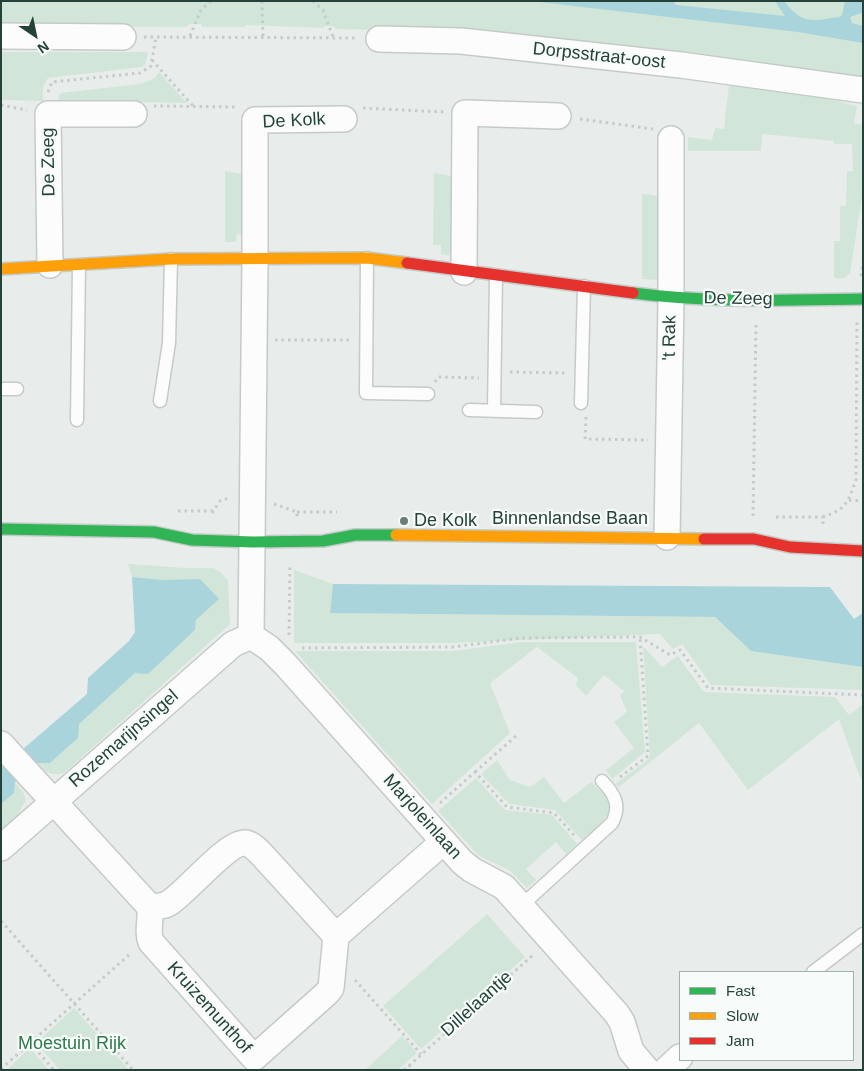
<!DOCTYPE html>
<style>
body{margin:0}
#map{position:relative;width:864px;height:1071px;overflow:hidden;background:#e8edeb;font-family:Helvetica,sans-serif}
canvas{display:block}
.frame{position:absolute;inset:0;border:2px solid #24423a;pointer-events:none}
.legend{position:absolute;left:679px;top:971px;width:175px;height:90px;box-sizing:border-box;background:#f7fbf9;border:1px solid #a3b1ad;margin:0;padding:6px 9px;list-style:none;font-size:15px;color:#24423a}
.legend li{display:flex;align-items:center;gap:10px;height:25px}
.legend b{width:25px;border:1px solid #a3b1ad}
.north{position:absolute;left:10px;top:10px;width:50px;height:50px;-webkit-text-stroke:4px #f7fbf9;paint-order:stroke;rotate:146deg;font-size:14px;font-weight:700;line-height:20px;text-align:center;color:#24423a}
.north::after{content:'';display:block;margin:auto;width:18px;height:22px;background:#24423a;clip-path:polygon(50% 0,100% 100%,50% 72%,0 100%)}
</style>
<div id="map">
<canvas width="864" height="1071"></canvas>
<div class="frame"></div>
<ul class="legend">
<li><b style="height:6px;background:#30b455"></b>Fast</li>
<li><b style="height:6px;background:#ff9f0a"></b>Slow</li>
<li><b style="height:6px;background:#e5322d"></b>Jam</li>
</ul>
<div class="north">N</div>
</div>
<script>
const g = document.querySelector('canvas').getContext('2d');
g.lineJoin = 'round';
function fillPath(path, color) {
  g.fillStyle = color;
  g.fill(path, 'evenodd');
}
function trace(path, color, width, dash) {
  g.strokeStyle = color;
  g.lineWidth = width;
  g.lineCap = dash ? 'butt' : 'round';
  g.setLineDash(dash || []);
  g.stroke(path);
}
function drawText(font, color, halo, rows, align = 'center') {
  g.font = font + ' Helvetica,sans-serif';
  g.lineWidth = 4.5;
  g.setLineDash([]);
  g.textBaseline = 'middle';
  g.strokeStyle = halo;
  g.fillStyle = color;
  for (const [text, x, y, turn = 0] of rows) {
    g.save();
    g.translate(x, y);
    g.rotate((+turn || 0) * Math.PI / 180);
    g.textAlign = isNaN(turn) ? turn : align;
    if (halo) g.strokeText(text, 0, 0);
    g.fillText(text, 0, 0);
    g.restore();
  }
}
fillPath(new Path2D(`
 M 1,1 L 863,1 L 863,81 L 437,27 L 387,26 L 383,30 L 335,29 L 334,26 L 324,26 L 324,28 L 246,25 L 245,27 L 202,27 L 201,24 L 190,24 L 185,27 L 1,26 Z
 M 1,52 L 148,52 L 145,65 L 142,67 L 48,78 L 43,87 L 43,101 L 1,100 Z
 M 159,72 L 187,103 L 58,101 L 59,95 L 61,93 L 140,84 L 155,78 Z
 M 729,84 L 836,98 L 837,101 L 857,106 L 854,123 L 863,125 L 863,190 L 850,273 L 845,278 L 837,279 L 834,277 L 834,241 L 840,241 L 840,206 L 846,206 L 847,171 L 853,171 L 852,144 L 834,144 L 834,141 L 762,134 L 761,151 L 688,151 L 688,137 L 712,140 L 715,128 L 724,129 Z
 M 225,171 L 242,174 L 247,180 L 248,235 L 237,234 L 236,242 L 225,242 Z
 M 434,173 L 451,176 L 455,182 L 454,256 L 441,254 L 441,245 L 433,245 Z
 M 642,194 C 652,194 657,195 663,203 L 659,280 L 642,279 Z
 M 128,564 L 184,568 L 213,568 L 219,571 L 228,580 L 230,624 L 64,773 C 51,776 46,773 37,763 L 50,763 L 78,738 L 78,724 L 135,673 L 148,673 L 195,630 L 196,620 L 219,599 L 164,580 L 132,577 Z
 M 294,570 L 333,584 L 330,613 L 715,617 L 751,651 L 863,667 L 863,690 L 711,685 L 682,644 L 673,649 L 660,634 L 452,643 L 294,643 Z
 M 522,642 L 636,642 L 645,752 L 612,779 L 606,770 L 634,748 L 614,722 L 627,712 L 620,695 L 624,691 L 604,675 L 586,696 L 576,685 L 578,678 L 537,647 L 490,683 L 510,733 L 432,804 L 295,651 L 453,651 Z
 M 643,646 L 662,667 L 678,656 L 704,692 L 835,697 L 849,715 L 863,704 L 863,780 L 859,775 L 839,719 L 748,790 L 699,723 L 619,787 L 615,784 L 650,758 Z
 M 497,760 L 510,780 L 530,787 L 544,777 L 564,803 L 591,782 C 597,788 605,794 608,801 C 615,816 592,831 582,840 L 555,810 L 509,804 L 481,774 Z
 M 476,778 L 505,810 L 552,815 L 577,844 L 566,854 L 556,842 L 526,869 L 536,880 L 527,888 L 509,870 L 479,856 L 438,811 Z
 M 15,782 L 23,792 L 26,800 L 19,812 L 22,817 L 1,836 L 1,804 L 14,793 Z
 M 487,914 L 525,957 L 421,1049 L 383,1006 Z
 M 74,1008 L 129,1070 L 60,1070 L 36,1043 Z
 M 402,1036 L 417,1053 L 398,1070 L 365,1070 Z
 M 30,1048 L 49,1070 L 6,1070 Z`), '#d1e6d8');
fillPath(new Path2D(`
 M 531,1 L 641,1 C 652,3 661,1 673,1 L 676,5 L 785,16 L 775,1 L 784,1 C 802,25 812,21 839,17 L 842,15 L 845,1 L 863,1 L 862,13 L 850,17 L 852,23 L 863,26 L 863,43 L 798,32 Z
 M 132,577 L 164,580 L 200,579 L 219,599 L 196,620 L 195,630 L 148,674 L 135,673 L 79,724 L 78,738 L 50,763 L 37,763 L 15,782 L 14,793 L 1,804 L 1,768 L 87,694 L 88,678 L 129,641 L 135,632 Z
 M 333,584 L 830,587 L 854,619 L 863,613 L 863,667 L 751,651 L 715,617 L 330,613 Z`), '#a9d4db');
const lane = new Path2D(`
 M 367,258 L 366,393 L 428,394
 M 1,389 L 17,389
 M 160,401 L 169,343 L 171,259
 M 581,403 L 584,286
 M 469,410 L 536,412
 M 494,410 L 496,276
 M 77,420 L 79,265
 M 521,906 L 612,823 C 621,806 615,794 602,781
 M 813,972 L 863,934`);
const street = new Path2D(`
 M 1,36 L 123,37
 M 379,39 L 461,41 L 681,65 L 863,90
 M 50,265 L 48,114 L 134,114
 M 464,272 L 465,113 L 558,116
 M 667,537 L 671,298 L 671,139
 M 251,636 L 255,259 L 255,120 L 344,119
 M 251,636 L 269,648 L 285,664 L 462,862 L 472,870 L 504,887 L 617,1014 L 622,1022 L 631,1051 L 647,1070
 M 1,744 L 150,907 C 151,919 147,933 151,942 L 254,1058 L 326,994 L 331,988 L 336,936 L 443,842
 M 1,848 L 233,644 L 251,636
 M 150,907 C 156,906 163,907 169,903 C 186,893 227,842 245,843 C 253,844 259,852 264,857 L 336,936
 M 666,1070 L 680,1057`);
const fast = new Path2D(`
 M 633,293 C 709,303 786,300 863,299
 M 1,529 L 154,532 L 192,540 L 253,542 L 323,541 L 355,535 L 396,535`);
const slow = new Path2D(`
 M 1,269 L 171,259 L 367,258 L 407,263
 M 396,535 L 704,539`);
const jam = new Path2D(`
 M 407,263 L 633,293
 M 704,539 L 754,539 L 790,547 L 863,551`);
trace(lane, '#c5cac8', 15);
trace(street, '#c5cac8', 28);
trace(fast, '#c3cbc8', 14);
trace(slow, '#c3cbc8', 14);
trace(jam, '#c3cbc8', 14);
trace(new Path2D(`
 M 262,1 L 263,37
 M 313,1 L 323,10 L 333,37
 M 190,36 L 201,10 L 211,1
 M 144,37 L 358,38
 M 152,60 L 193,106
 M 48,92 L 52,82 L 140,73 L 151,66 L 156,37
 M 1,105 L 27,110
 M 154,106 L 238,107
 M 363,108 L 444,112
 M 580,119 L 653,129
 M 861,276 L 863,262
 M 275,340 L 352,340
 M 510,372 L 566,373
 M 435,382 L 438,377 L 479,378
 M 586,417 L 585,439 L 648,440
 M 849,500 L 863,501
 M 274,504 L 297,512 L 297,519
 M 178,511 L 213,511
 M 297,512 L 337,512
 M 212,513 L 220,501 L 229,498
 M 753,516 L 756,322
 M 776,517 L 823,517
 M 823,524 L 823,517 C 847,508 847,504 856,480 L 857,322
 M 289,635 L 290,564
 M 302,648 L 453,647 L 520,638 L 640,637 L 670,655 L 680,650 L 708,688 L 863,695
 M 475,772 L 516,736
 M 620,777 L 648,756 L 640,638
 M 440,803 L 475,772 L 507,807 L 554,813 L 574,835
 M 1,921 L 133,1070
 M 355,980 L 421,1054
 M 30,1043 L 54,1070
 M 409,1065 L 413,1070
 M 1,1069 L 131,953
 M 404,1070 L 533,955`), '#c3ccca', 3, [2.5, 4]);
trace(lane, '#fcfcfc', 12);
trace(street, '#fcfcfc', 25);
trace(fast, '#30b455', 11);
trace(slow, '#ff9f0a', 11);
trace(jam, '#e5322d', 11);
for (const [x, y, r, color] of [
 [404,521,5,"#697e78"]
]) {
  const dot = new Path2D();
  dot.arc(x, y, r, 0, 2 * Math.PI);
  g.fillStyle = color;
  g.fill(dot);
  trace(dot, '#f7fbf9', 2);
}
drawText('18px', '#24423a', '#f7fbf9', [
 ["Dorpsstraat-oost",599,56,6],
 ["De Kolk",294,121,-3],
 ["De Zeeg",49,162,-91],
 ["De Zeeg",738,299,1],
 ["'t Rak",670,338,-89],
 ["Binnenlandse Baan",570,519],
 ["Rozemarijnsingel",124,739,-41],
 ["Marjoleinlaan",422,817,48],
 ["Dillelaantje",477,1004,-42],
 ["Kruizemunthof",209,1008,48]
]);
drawText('18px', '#24423a', '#f7fbf9', [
 ["De Kolk",414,521]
], 'left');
drawText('18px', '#2d7a4b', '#f7fbf9', [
 ["Moestuin Rijk",72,1044]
]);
</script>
